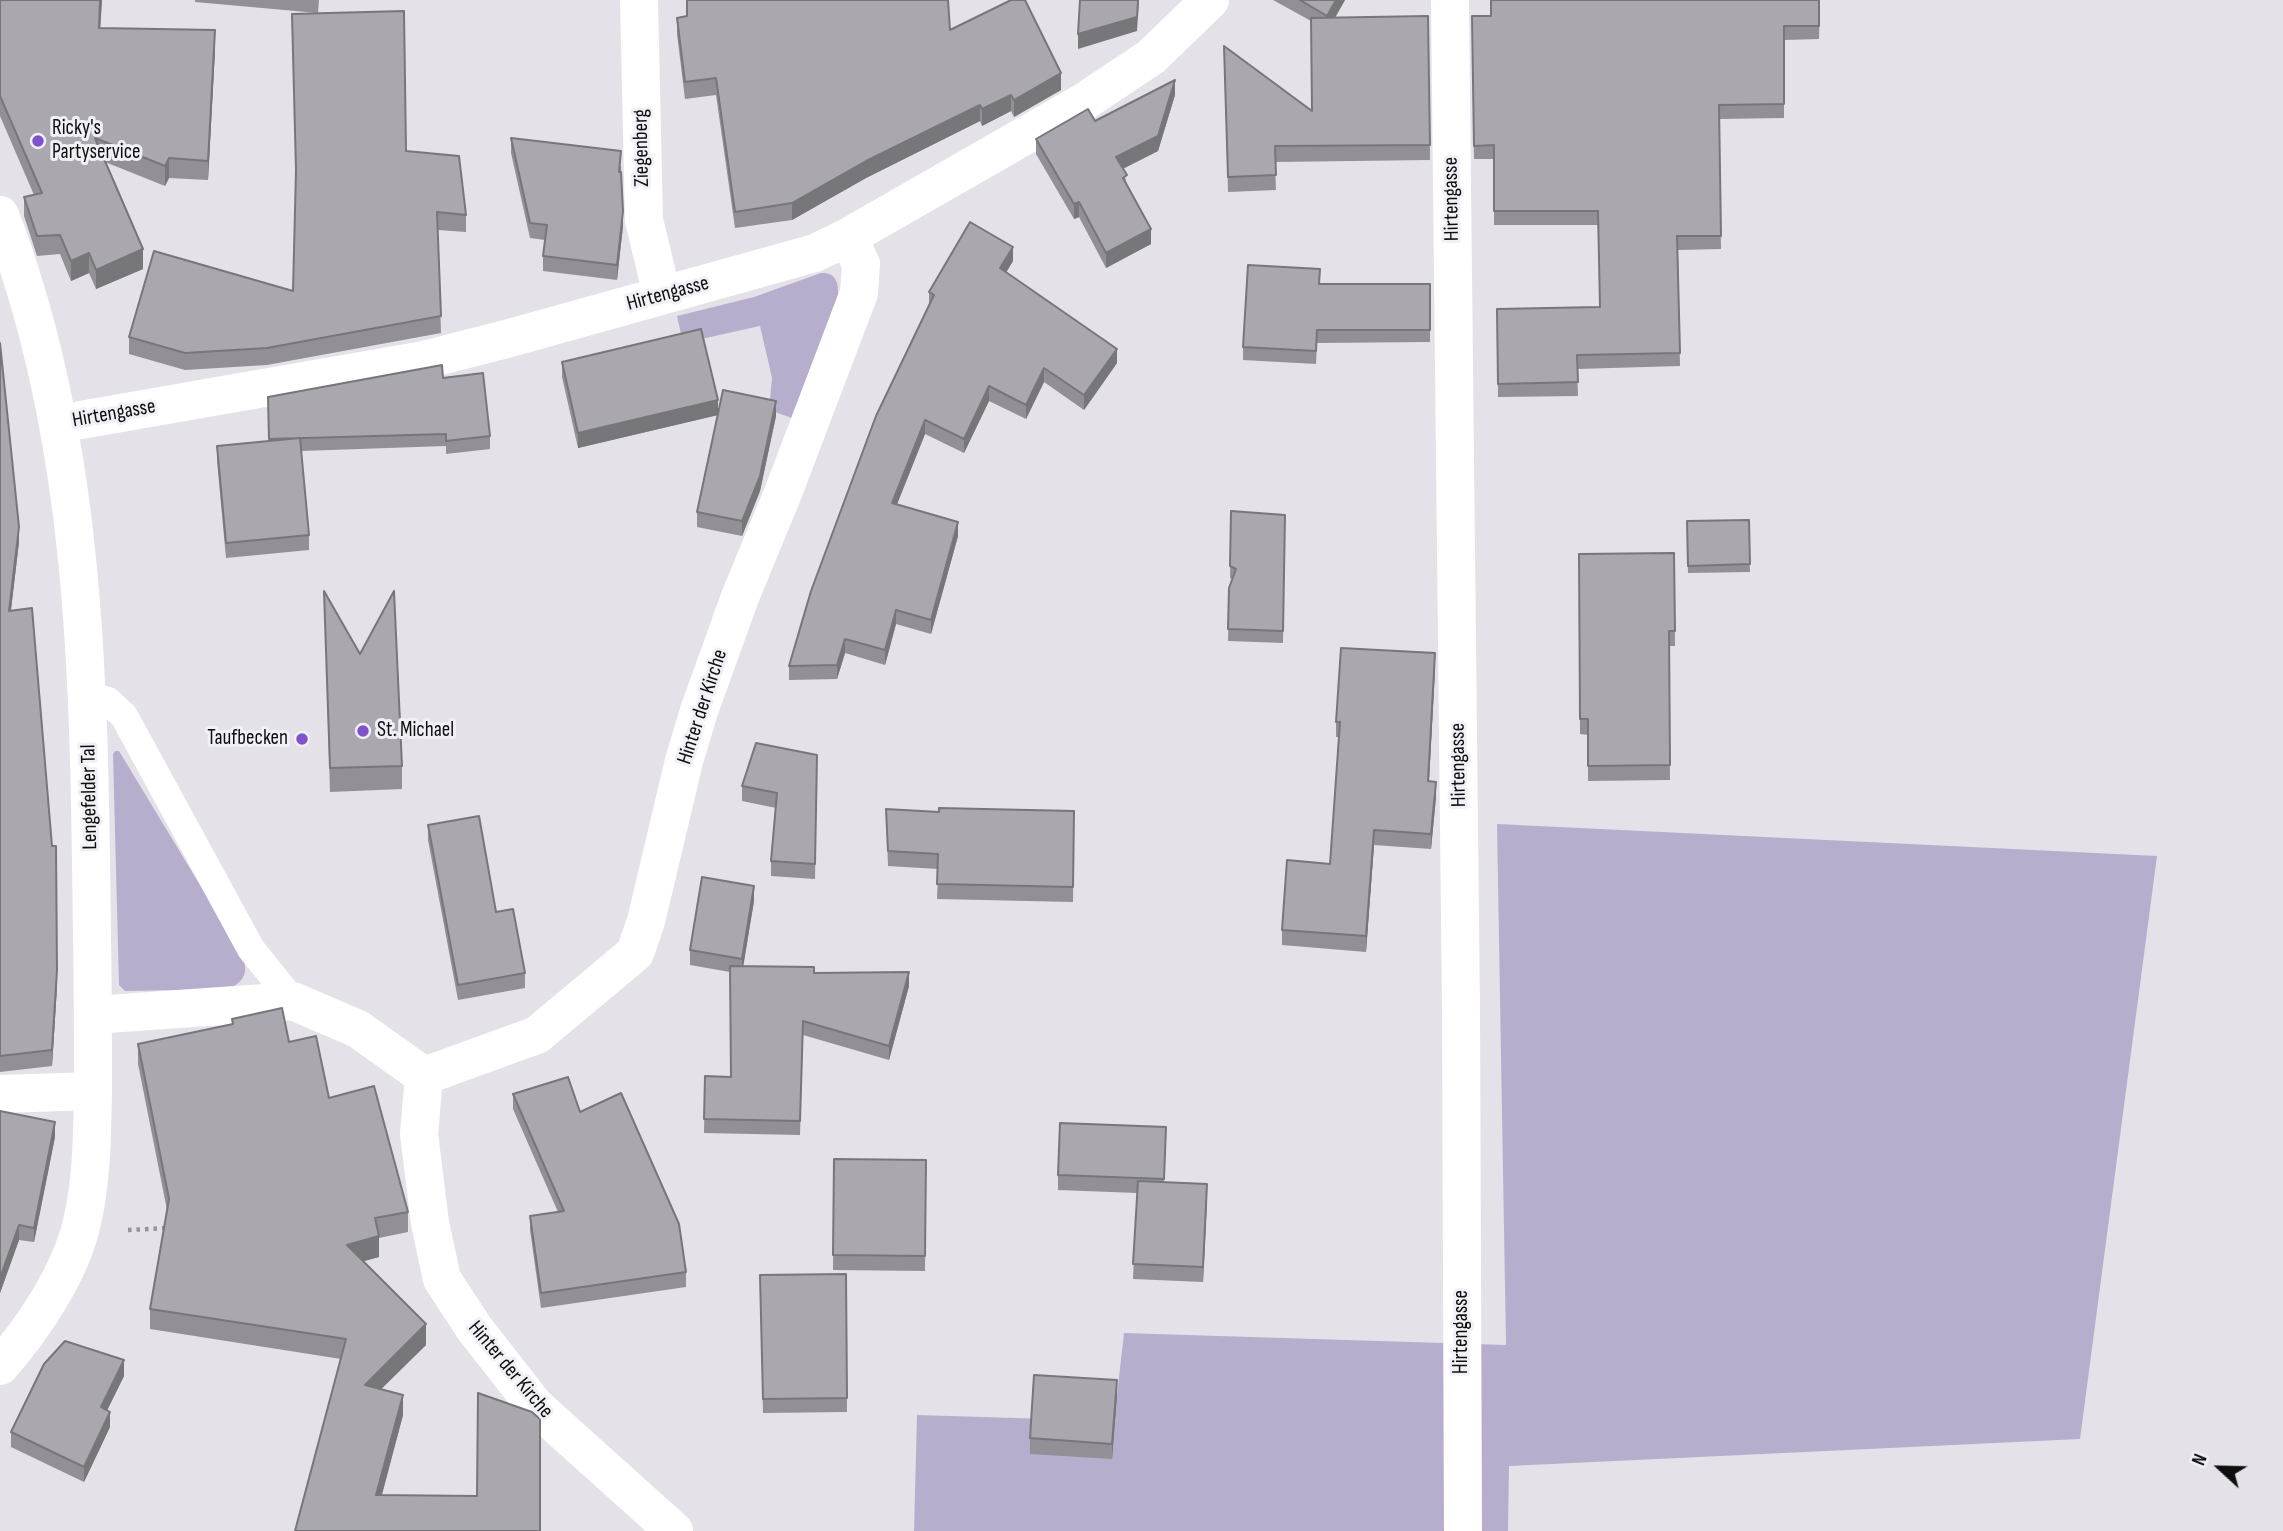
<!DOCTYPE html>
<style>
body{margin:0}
#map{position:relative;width:2283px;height:1531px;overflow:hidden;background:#e4e2e8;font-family:"Sofia Sans Condensed",sans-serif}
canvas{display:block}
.north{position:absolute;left:2185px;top:1433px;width:70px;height:70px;-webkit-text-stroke:5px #f1f0f6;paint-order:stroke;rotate:292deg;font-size:19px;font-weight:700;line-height:28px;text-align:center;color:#0e0d0f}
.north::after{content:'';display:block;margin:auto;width:24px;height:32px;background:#0e0d0f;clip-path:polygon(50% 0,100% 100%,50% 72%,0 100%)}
</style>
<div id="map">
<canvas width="2283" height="1531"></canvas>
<div class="north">N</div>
</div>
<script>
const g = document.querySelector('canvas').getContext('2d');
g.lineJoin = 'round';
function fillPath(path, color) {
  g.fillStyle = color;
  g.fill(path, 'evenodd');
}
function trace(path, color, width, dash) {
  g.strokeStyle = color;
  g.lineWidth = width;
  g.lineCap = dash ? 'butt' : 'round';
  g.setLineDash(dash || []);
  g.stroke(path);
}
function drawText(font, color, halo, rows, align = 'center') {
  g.font = font + ' "Sofia Sans Condensed",sans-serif';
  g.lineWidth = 6;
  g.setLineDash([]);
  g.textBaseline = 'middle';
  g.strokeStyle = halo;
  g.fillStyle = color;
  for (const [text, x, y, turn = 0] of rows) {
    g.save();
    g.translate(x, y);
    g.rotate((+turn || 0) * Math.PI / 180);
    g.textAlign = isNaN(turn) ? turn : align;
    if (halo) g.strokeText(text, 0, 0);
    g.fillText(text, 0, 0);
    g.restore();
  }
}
fillPath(new Path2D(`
 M 821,273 C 835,272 839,282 838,295 L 792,418 L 769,410 L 772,378 L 760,326 L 683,343 L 677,316 L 754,297 Z
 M 115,751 L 119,751 L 240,951 C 249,969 247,982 227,989 L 125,991 L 119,985 L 113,754 Z
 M 1497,824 L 2157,856 L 2080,1439 L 1509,1466 L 1508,1531 L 914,1531 L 917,1415 L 1114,1421 L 1124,1333 L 1506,1345 Z`), '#b7aece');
trace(new Path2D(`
 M 128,1230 L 168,1228`), '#959398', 4.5, [3.5, 5]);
trace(new Path2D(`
 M 87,695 L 108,701 L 124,716 L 251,949 L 293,1001`), '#fff', 28);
trace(new Path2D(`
 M 639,0 L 644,220 L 662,295
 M 1450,0 L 1461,1009 L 1463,1531
 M 58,424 L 424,360 L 510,338 L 815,253 L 848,237 L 1082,103 L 1151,57 L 1210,0
 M 93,1015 L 293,1001 L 358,1029 L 424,1076 L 419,1134 L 430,1223 L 442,1279 L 474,1328 L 535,1406 L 674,1531
 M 424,1076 L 537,1035 L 635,953 L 646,921 L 684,761 L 699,711 L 740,597 L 783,493 L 859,293 L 861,264 L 848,237
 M 0,1094 L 93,1091`), '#fff', 38);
trace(new Path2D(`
 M 0,215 C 89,445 89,695 92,937 C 93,989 93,1041 93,1092 C 92,1136 92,1180 82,1222 C 71,1272 33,1329 0,1366`), '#fff', 38);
fillPath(new Path2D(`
 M 0,0 L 102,0 L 100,28 L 215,50 L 208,180 L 169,178 L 165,186 L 105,162 L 143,269 L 96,289 L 89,273 L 71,281 L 60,254 L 37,256 L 24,216 L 24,197 L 34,195 L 0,116 Z
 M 195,0 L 319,0 L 318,13 L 195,2 Z
 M 1273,0 L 1345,0 L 1335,18 L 1428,16 L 1430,160 L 1275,162 L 1276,190 L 1228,192 L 1224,46 L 1312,111 L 1311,21 Z
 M 1820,0 L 1819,39 L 1784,40 L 1784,118 L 1719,119 L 1721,249 L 1678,250 L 1680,366 L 1577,369 L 1578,396 L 1498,397 L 1497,309 L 1600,307 L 1598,225 L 1494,225 L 1494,159 L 1474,159 L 1472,16 Z
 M 687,16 L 950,30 L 1061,90 L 1014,117 L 1011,111 L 982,126 L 980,121 L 866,178 L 792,220 L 735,228 L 716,95 L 685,99 L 677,34 L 677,18 Z
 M 1175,95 L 1158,151 L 1123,169 L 1127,185 L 1151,244 L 1106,268 L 1079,217 L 1074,219 L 1036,154 L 1036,139 Z
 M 511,138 L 621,166 L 623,226 L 617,280 L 543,271 L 543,256 L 545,240 L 530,238 L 511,153 Z
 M 406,151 L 466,215 L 466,232 L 438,230 L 441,333 L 267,365 L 185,370 L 129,354 L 129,337 L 293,291 Z
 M 1013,261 L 1006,272 L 1117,363 L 1084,410 L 1044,382 L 1026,419 L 989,401 L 964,453 L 925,434 L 897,504 L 958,536 L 931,634 L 896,624 L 885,665 L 845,653 L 837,679 L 789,680 L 789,666 L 929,306 L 929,292 Z
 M 1320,284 L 1430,284 L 1430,342 L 1317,343 L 1316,364 L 1243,360 L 1243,347 Z
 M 0,343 L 19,542 L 11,610 L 57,986 L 52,1066 L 0,1072 Z
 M 562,362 L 718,413 L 776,416 L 760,491 L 742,536 L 697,527 L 697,512 L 718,415 L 578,448 L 562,377 Z
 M 443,378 L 490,436 L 490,449 L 446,454 L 446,446 L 301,451 L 309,535 L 309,550 L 226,558 L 217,461 L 217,446 L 269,441 L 268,397 Z
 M 1231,511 L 1285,515 L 1283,643 L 1228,641 L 1229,588 L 1232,579 L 1230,578 Z
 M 1749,520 L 1750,572 L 1688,573 L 1687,521 Z
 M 1674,553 L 1675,646 L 1669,646 L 1670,780 L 1588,781 L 1588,735 L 1580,734 L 1579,554 Z
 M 324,591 L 402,766 L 402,789 L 330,792 Z
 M 1435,669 L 1429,781 L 1436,797 L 1431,849 L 1374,845 L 1366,952 L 1282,945 L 1282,930 L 1330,864 L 1339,737 L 1336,737 L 1336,722 Z
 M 817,755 L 815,879 L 771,876 L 771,861 L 776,808 L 742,801 L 742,786 Z
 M 886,809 L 939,812 L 1074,811 L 1073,902 L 937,899 L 938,869 L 888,866 Z
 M 428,825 L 496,912 L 525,973 L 525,988 L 458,1000 L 428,840 Z
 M 754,901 L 743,966 L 814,973 L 909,986 L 889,1060 L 803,1035 L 800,1135 L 704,1133 L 705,1076 L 731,1077 L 730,972 L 690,965 L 690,950 Z
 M 232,1019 L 289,1042 L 329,1098 L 408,1212 L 408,1232 L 379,1238 L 379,1257 L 363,1261 L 426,1345 L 381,1389 L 403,1415 L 382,1495 L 540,1531 L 295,1531 L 341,1359 L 150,1329 L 150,1309 L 167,1210 L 138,1064 L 138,1044 L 232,1025 Z
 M 513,1094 L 580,1112 L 686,1272 L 686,1287 L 541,1308 L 530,1230 L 530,1216 L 558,1212 L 513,1109 Z
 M 0,1111 L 55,1137 L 34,1242 L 19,1240 L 0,1293 Z
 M 1166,1142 L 1164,1182 L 1207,1199 L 1203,1282 L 1133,1279 L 1137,1193 L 1058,1190 L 1058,1175 Z
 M 834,1159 L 926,1160 L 925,1271 L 833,1270 Z
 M 846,1274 L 847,1412 L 763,1413 L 760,1275 Z
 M 124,1376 L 107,1410 L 110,1427 L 84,1482 L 11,1447 L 11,1432 Z
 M 1117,1395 L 1112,1459 L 1030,1454 L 1030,1438 Z`), '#929096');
fillPath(new Path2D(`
 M 100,0 L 102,0 L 99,48 L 99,28 Z
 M 1138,0 L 1139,0 L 1137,31 L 1078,49 L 1078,34 Z
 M 1336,0 L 1345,0 L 1327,31 L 1327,16 Z
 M 215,30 L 215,50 L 208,180 L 208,161 Z
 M 1061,73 L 1061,90 L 1014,117 L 1014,100 Z
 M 1175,80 L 1175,95 L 1158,151 L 1116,172 L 1116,157 Z
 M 1011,95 L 1011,111 L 982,126 L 982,109 Z
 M 980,105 L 980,121 L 866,178 L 792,220 L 792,203 L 866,161 Z
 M 169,158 L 169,178 L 165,186 L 165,166 Z
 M 1079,202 L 1079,217 L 1074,219 L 1074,204 Z
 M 623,211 L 623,226 L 617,280 L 617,265 Z
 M 1151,229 L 1151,244 L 1106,268 L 1106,253 Z
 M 1013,247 L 1013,261 L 1000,283 L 1000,268 Z
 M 143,249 L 143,269 L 96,289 L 96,270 Z
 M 89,253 L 89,273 L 71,281 L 71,261 Z
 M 1117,349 L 1117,363 L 1084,410 L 1084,395 Z
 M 1044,368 L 1044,382 L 1026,419 L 1026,405 Z
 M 989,386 L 989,401 L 964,453 L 964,439 Z
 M 718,400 L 718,415 L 578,448 L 578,433 Z
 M 776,401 L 776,416 L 760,491 L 742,536 L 742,521 Z
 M 925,420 L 925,434 L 892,517 L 892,503 Z
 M 958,522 L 958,536 L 931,634 L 931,620 Z
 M 19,527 L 19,542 L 9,626 L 9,611 Z
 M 896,610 L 896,624 L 885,665 L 885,650 Z
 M 845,639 L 845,653 L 837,679 L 837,665 Z
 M 1435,653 L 1435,669 L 1428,797 L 1428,781 Z
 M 1436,782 L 1436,797 L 1431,849 L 1431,834 Z
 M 1374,830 L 1374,845 L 1366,952 L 1366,936 Z
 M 754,886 L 754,901 L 742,974 L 742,959 Z
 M 57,970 L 57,986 L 52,1066 L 52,1050 Z
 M 909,972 L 909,986 L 889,1060 L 889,1046 Z
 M 55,1122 L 55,1137 L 34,1242 L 34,1228 Z
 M 1207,1184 L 1207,1199 L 1203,1282 L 1203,1267 Z
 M 19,1225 L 19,1240 L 0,1293 L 0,1278 Z
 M 379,1236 L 379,1257 L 347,1266 L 347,1245 Z
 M 426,1324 L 426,1345 L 365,1405 L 365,1385 Z
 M 124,1360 L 124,1376 L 101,1423 L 101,1407 Z
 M 1117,1380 L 1117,1395 L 1112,1459 L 1112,1444 Z
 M 403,1395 L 403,1415 L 376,1516 L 376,1495 Z
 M 110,1412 L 110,1427 L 84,1482 L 84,1467 Z`), '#77767a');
const building = new Path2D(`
 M 0,0 L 100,0 L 99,28 L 215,30 L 208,161 L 169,158 L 165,166 L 95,138 L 143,249 L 96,270 L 89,253 L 71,261 L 60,235 L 37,236 L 24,197 L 42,193 L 0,96 Z
 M 687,0 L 948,0 L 950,30 L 1011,0 L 1025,0 L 1061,73 L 1014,100 L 1011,95 L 982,109 L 980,105 L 866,161 L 792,203 L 735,212 L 716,78 L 685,82 L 677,18 L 687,16 Z
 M 1080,0 L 1138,0 L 1137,17 L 1078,34 Z
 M 1300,0 L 1336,0 L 1327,16 Z
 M 1491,0 L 1819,0 L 1819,26 L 1784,26 L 1784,104 L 1719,105 L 1721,236 L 1677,236 L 1680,353 L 1577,355 L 1578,382 L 1498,384 L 1497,309 L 1600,307 L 1598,211 L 1494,211 L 1494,145 L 1474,146 L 1472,16 L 1491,16 Z
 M 404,11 L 406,151 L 459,156 L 466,215 L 437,212 L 441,316 L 267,348 L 185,353 L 129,337 L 154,251 L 293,291 L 296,170 L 292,14 Z
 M 1428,16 L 1430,145 L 1275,146 L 1276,175 L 1228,177 L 1224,46 L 1312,111 L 1311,18 Z
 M 1175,80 L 1158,136 L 1116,157 L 1127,175 L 1123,178 L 1151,229 L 1106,253 L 1079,202 L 1074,204 L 1036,139 L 1088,109 L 1095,121 Z
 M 511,138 L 621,151 L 619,172 L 621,172 L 623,211 L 617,265 L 543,256 L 547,225 L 530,223 Z
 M 970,222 L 1013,247 L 1000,268 L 1117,349 L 1084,395 L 1044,368 L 1026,405 L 989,386 L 964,439 L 925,420 L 892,503 L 958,522 L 931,620 L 896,610 L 885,650 L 845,639 L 837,665 L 789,666 L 811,591 L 876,416 L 934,295 L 929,292 Z
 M 1248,265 L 1320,269 L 1319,284 L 1430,284 L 1430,330 L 1317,330 L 1316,351 L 1243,347 Z
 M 701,329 L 718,400 L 578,433 L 562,362 Z
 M 0,343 L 19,527 L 9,611 L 32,608 L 52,846 L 56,846 L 57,970 L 52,1050 L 0,1056 Z
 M 442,365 L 443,378 L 483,373 L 490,436 L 446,441 L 446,434 L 269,439 L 268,397 Z
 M 723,390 L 776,401 L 760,476 L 742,521 L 697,512 Z
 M 300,438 L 309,535 L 226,543 L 217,446 Z
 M 1231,511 L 1285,515 L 1283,631 L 1228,629 L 1229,588 L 1236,569 L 1230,566 Z
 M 1749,520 L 1750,564 L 1688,566 L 1687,521 Z
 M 1674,553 L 1675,631 L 1669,631 L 1670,765 L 1588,766 L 1588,719 L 1580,719 L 1579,554 Z
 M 324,591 L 360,654 L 394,591 L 402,766 L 330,768 Z
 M 1341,648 L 1435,653 L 1428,781 L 1436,782 L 1431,834 L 1374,830 L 1366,936 L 1282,930 L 1287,860 L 1330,864 L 1340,722 L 1336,722 Z
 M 756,743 L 817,755 L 815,864 L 771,861 L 777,793 L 742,786 Z
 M 939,808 L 1074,811 L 1073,887 L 937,884 L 938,854 L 888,851 L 886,809 L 939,812 Z
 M 479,816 L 496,912 L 513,909 L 525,973 L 458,985 L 428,825 Z
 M 702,877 L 754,886 L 742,959 L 690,950 Z
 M 730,966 L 814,967 L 814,973 L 909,972 L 889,1046 L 803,1021 L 800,1121 L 704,1119 L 705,1076 L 731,1077 Z
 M 282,1008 L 289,1042 L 316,1036 L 329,1098 L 374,1086 L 408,1212 L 375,1218 L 379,1236 L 347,1245 L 426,1324 L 365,1385 L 403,1395 L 376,1495 L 477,1496 L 478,1393 L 532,1412 L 540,1419 L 540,1531 L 295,1531 L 346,1339 L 150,1309 L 169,1199 L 138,1044 L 233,1024 L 232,1019 Z
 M 568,1077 L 580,1112 L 621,1093 L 679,1224 L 686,1272 L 541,1293 L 530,1216 L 564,1211 L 513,1094 Z
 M 0,1111 L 55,1122 L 34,1228 L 19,1225 L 0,1278 Z
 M 1060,1123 L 1166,1127 L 1164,1179 L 1058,1175 Z
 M 834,1159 L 926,1160 L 925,1256 L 833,1255 Z
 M 1138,1181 L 1207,1184 L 1203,1267 L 1133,1264 Z
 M 846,1274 L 847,1398 L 763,1399 L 760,1275 Z
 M 65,1341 L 124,1360 L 101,1407 L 110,1412 L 84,1467 L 11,1432 L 44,1364 Z
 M 1034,1375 L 1117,1380 L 1112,1444 L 1030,1438 Z`);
fillPath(building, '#aaa8ae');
trace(building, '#77767a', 2);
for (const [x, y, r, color] of [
 [38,141,7,"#7f52cb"],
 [363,731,7,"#7f52cb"],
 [302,739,7,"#7f52cb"]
]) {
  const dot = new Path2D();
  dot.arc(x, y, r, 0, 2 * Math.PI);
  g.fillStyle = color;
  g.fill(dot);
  trace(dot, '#f1f0f6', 2.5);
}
drawText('21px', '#0e0d0f', '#f1f0f6', [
 ["Ricky's",52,129],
 ["Partyservice",52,153],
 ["St. Michael",377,731],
 ["Taufbecken",288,739,"right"]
], 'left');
drawText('21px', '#0e0d0f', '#f1f0f6', [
 ["Ziegenberg",642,148,-91],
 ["Hirtengasse",1452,199,-91],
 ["Hirtengasse",668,294,-15],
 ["Hirtengasse",114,414,-10],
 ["Hinter der Kirche",703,707,-72],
 ["Hirtengasse",1459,765,-91],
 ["Lengefelder Tal",90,797,-91],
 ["Hirtengasse",1462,1332,-90],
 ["Hinter der Kirche",510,1370,50]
]);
</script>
